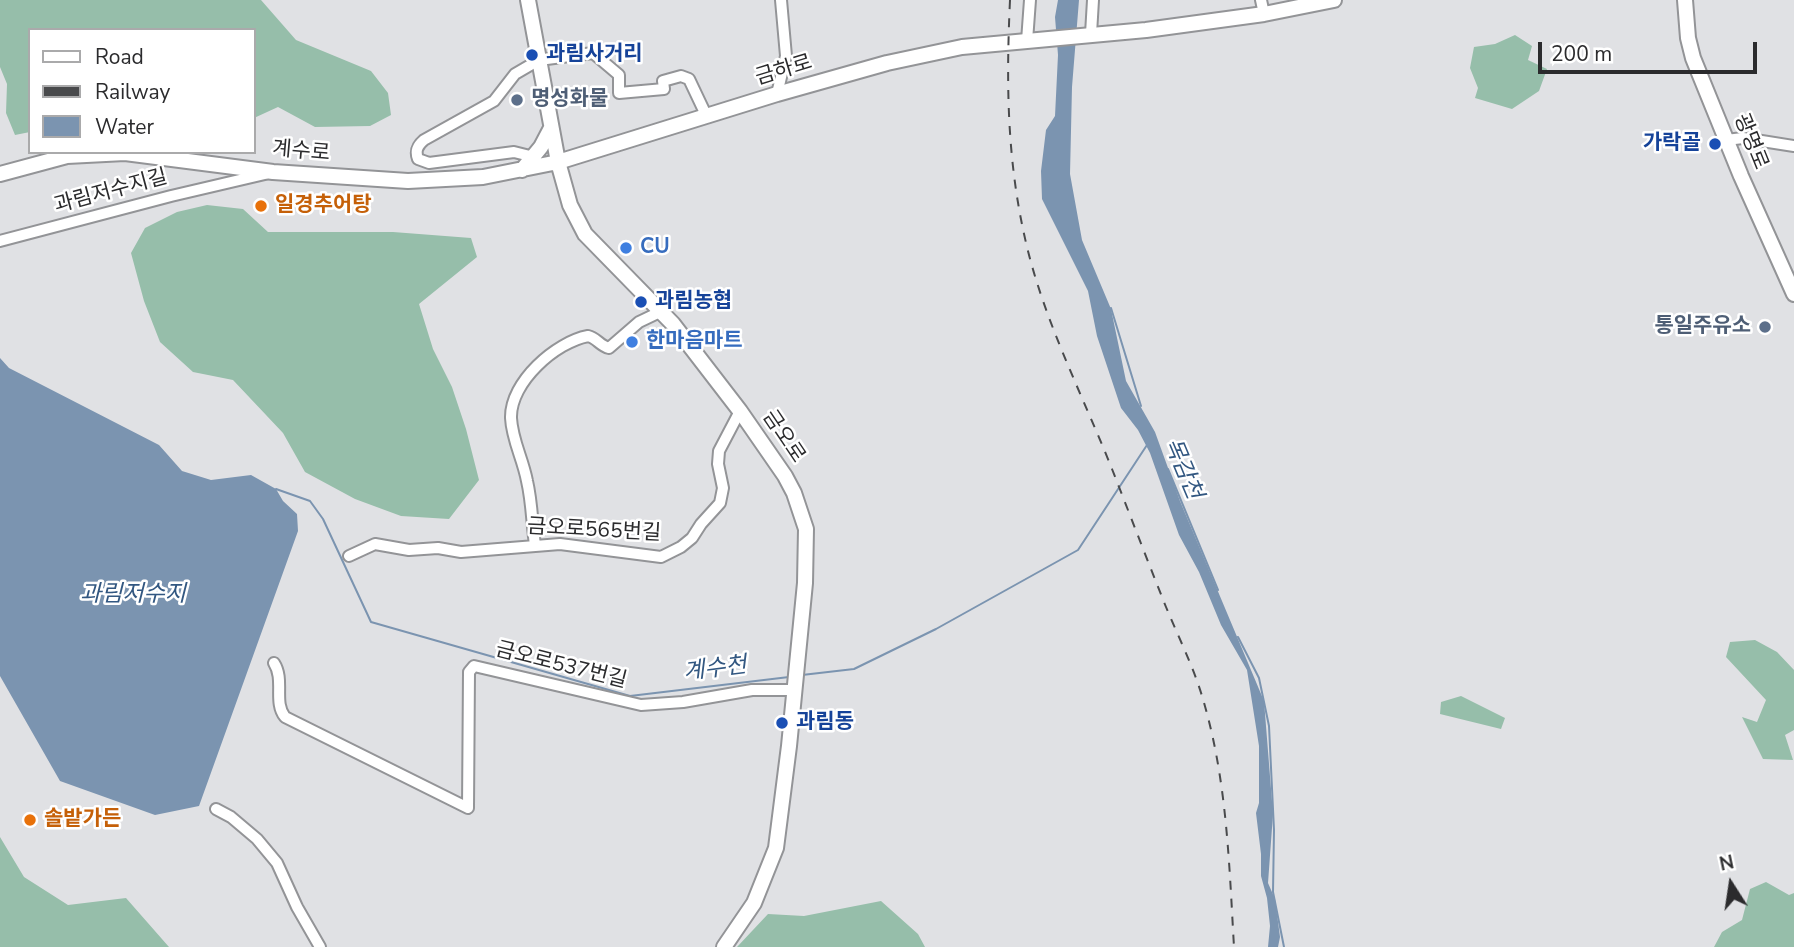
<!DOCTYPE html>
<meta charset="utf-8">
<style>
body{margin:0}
#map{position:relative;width:1794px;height:947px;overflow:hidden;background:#e0e1e4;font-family:"Nunito Sans",sans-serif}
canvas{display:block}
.legend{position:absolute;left:28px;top:28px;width:228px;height:126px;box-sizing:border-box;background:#fff;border:2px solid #aaaaab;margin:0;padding:9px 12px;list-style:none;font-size:21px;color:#2b2b2d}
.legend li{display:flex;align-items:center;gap:14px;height:35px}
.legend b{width:35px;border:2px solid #aaaaab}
.north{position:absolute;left:1696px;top:849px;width:70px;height:70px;-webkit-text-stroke:5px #fff;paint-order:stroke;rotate:348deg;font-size:19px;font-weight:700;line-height:28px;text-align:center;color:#2b2b2d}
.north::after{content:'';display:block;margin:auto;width:24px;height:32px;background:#2b2b2d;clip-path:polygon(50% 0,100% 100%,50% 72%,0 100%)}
.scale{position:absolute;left:1538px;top:42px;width:219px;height:32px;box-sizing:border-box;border:4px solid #2b2b2d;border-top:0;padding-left:9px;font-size:21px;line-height:24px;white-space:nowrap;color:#2b2b2d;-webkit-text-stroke:5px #fff;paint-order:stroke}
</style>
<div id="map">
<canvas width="1794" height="947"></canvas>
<ul class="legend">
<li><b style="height:9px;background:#fff"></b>Road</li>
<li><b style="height:9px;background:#494a4c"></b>Railway</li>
<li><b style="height:19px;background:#7b94b0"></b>Water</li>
</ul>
<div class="north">N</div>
<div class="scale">200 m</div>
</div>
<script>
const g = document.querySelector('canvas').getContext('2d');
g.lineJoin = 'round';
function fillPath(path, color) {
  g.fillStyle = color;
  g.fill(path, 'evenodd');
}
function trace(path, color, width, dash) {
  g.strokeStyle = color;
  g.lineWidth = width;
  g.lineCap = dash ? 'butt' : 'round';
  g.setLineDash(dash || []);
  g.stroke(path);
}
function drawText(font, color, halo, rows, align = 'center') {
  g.font = font + ' "Nunito Sans","Noto Sans KR",sans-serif';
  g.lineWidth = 5;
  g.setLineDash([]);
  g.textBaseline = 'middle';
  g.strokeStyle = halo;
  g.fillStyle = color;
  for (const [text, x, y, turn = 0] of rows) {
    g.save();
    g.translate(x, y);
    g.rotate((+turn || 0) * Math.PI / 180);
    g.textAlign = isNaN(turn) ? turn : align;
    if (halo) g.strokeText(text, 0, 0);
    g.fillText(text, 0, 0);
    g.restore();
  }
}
fillPath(new Path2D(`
 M 0,0 L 261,0 L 296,40 L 371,71 L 388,93 L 391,115 L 370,126 L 315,127 L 278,107 L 254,118 L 254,30 L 30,30 L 30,132 L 15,135 L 6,113 L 7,84 L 0,67 Z
 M 1515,35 L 1532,46 L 1528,60 L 1547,69 L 1539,91 L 1512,109 L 1475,98 L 1478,88 L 1470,68 L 1474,47 L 1495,44 Z
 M 207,205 L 243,209 L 268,232 L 393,232 L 471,238 L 477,257 L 419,304 L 433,349 L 452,387 L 466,429 L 479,480 L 449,519 L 401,516 L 355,499 L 305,472 L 283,433 L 233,380 L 193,372 L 160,342 L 144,301 L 131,253 L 145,228 L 177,212 Z
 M 1755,640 L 1777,652 L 1794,670 L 1794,730 L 1785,735 L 1793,760 L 1763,759 L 1742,717 L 1757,722 L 1766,700 L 1726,657 L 1730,642 Z
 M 1461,696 L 1505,718 L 1501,729 L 1440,714 L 1441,702 Z
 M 0,837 L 24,877 L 68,905 L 126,898 L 169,947 L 0,947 Z
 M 1766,882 L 1789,895 L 1794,893 L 1794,947 L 1714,947 L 1722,932 L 1742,920 L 1750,889 Z
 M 881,901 L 918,934 L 925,947 L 737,947 L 768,914 L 804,916 Z`), '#96beaa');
fillPath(new Path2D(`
 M 1058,0 L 1079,0 L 1072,87 L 1070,174 L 1082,240 L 1111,309 L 1126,381 L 1155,432 L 1180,501 L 1264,701 L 1273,814 L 1268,883 L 1275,899 L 1280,937 L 1278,947 L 1268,947 L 1270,926 L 1267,898 L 1261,876 L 1261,854 L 1256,813 L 1259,803 L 1259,746 L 1247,670 L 1221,625 L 1199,572 L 1179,535 L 1150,453 L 1138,430 L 1121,408 L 1097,336 L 1088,291 L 1042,199 L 1041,171 L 1046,130 L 1055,116 L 1058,55 L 1055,17 Z
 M 0,358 L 9,368 L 159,445 L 182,471 L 211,480 L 251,475 L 276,489 L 283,501 L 297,514 L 298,531 L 199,806 L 155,815 L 60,781 L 0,676 Z`), '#7b94b0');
trace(new Path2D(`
 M 1111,308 L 1141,406
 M 1168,469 L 1218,590
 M 276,489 L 310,501 L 323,519 L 371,622 L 630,696 L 789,677
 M 1238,637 L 1259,678 L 1269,726 L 1274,830 L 1273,892 L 1284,947
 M 802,675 L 854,669 L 936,629 L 1078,550 L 1147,445`), '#7b94b0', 2);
const minor = new Path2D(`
 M 1261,0 L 1264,14
 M 1091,34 L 1093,0
 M 1027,41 L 1030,0
 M 777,94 L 786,56 L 781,0
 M 1726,140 L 1743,138 L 1794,146
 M 534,157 L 514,152 L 429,163 L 418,159 C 415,151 417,146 424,140 L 494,101 L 515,74 L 539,60 L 593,53 L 619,75 L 619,93 L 664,89 L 663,81 L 681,76 L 689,79 L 707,117
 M 0,241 L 171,196 L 265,174
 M 535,545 C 532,524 532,502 527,481 C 523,459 512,440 511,418 C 510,382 556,342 588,336 C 597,338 600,346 609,348 L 639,322 L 662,311
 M 349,556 L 375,544 L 409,550 L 438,548 L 461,552 L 560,544 L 661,557 L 681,547 L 692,538 L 701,524 L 720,503 L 723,488 L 718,464 L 719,451 L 740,411
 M 274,663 C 285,680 273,702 285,717 L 468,808 L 469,672 L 474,666 L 641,705 L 683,702 L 752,690 L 793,690
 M 216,809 L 231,817 L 257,839 L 277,863 L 297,907 L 320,947`);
const major = new Path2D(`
 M 528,0 L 558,162 L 570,205 L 585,234 L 673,324 L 740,411 L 785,476 L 794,493 L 806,529 L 805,583 L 789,746 L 776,848 L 754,903 L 724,947
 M 1685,0 L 1688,38 L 1693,58 L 1741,176 L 1794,294
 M 522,170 L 541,147 L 551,128
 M 0,174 L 67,156 L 125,153 L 273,172 L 408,181 L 483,177 L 558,162 L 777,94 L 887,63 L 962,47 L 1146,30 L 1264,14 L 1334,0`);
trace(minor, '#939497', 14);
trace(major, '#939497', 18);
trace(minor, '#fff', 10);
trace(major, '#fff', 14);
trace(new Path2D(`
 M 1010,0 C 1006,85 1007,164 1027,247 C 1046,325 1083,396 1112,469 C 1130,515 1148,562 1166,607 C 1178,636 1193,666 1202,696 C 1227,778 1229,862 1234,947`), '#494a4c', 2, [9, 9]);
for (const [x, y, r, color] of [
 [532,55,7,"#1a4fb4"],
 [517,100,7,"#5c6f8a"],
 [1715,144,7,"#1a4fb4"],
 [261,206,7,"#e8710a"],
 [626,248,7,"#3f7fe0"],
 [641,302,7,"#1a4fb4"],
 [1765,327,7,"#5c6f8a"],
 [632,342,7,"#3f7fe0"],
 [782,723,7,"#1a4fb4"],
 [30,820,7,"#e8710a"]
]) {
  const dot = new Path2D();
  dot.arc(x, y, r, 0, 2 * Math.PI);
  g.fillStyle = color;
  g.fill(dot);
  trace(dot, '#fff', 2.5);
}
drawText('bold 21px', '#164399', '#fff', [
 ["과림사거리",546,55],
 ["가락골",1701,144,"right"],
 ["과림농협",655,302],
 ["과림동",796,723]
], 'left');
drawText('21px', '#2b2b2d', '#fff', [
 ["금하로",784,71,-17],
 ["광명로",1750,142,68],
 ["계수로",301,152,5],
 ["과림저수지길",111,192,-15],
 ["금오로",783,437,56],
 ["금오로565번길",594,531,3],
 ["금오로537번길",561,666,14]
]);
drawText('bold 21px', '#4e5e75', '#fff', [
 ["명성화물",531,100],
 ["통일주유소",1751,327,"right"]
], 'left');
drawText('bold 21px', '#c56008', '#fff', [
 ["일경추어탕",275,206],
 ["솔밭가든",44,820]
], 'left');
drawText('bold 21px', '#366cbe', '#fff', [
 ["CU",640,248],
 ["한마음마트",646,342]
], 'left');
drawText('italic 23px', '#325781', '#fff', [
 ["목감천",1182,469,67],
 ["과림저수지",133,595],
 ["계수천",715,670,-7]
]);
</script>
